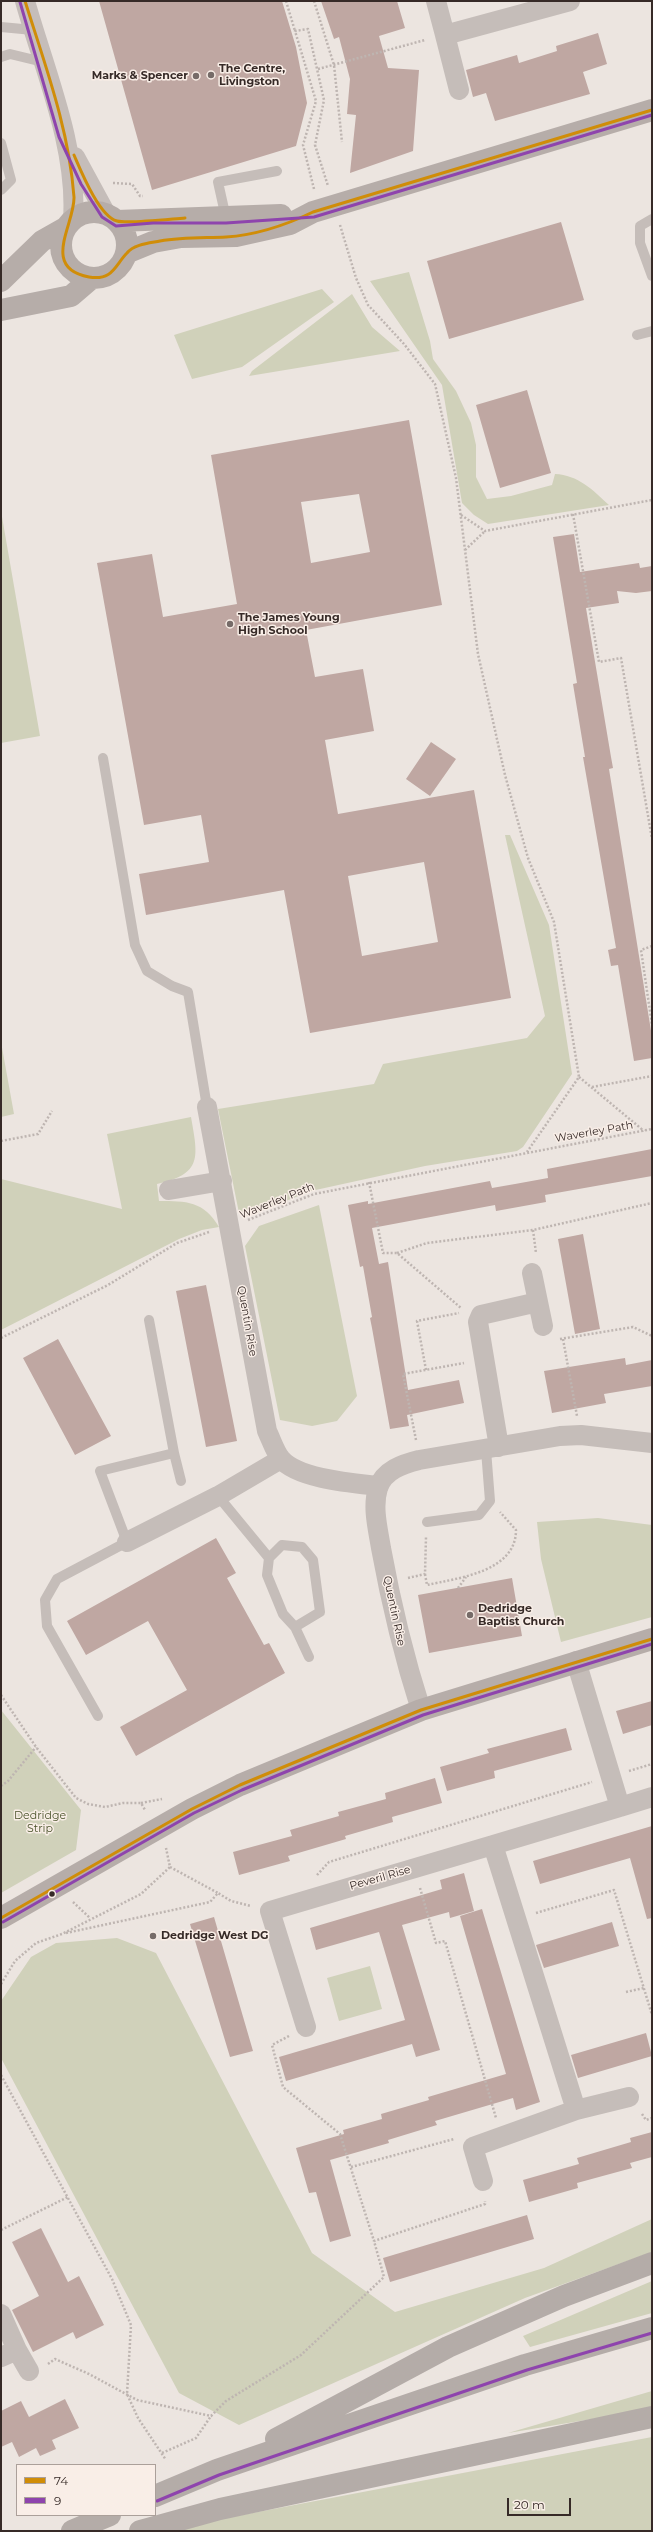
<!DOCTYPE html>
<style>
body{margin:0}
#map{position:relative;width:653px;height:2532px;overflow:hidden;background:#ece5e0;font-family:Montserrat,sans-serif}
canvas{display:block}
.frame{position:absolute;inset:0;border:2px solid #362a27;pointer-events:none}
.legend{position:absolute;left:16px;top:2464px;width:140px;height:52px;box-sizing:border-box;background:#f9eee7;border:1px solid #aba09a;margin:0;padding:5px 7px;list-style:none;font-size:12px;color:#362a27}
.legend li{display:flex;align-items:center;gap:8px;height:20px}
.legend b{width:20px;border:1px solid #aba09a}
.scale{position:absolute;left:507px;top:2498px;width:64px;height:18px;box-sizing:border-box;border:2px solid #362a27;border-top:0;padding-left:5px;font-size:12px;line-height:14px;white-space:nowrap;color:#362a27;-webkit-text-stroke:3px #f9eee7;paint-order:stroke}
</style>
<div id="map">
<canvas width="653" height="2532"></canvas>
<div class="frame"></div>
<ul class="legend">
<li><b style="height:5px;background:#d08d08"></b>74</li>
<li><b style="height:5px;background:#8e44ad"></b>9</li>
</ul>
<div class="scale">20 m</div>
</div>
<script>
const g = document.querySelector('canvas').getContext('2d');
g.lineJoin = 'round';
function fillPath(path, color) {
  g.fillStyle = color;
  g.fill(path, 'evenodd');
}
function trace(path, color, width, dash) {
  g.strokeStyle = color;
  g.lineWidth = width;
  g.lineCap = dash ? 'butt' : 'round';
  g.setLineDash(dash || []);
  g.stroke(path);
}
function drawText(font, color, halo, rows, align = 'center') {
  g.font = font + ' Montserrat,sans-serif';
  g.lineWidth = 3;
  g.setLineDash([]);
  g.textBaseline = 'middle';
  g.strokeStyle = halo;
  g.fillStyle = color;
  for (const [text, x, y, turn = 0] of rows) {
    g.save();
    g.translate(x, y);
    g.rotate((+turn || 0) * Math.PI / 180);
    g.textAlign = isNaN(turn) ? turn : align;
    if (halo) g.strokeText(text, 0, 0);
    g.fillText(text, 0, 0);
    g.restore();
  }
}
fillPath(new Path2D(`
 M 409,272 L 430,341 L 433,359 L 456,391 L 471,423 L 476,445 L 476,477 L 487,499 L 511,496 L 552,485 L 555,474 C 578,475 593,490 609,505 L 488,524 L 474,515 L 462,503 L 442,385 L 370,281 Z
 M 322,289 L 334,302 L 242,367 L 192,379 L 174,335 Z
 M 352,294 L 372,327 L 400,351 L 249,376 L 252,371 Z
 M 1,511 L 40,736 L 1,743 Z
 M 505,835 L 510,835 L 549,925 L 572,1074 L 523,1147 L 517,1151 L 425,1166 L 311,1191 L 248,1216 L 239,1213 L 218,1109 L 374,1084 L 383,1064 L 527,1038 L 545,1016 Z
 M 1,1042 L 14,1114 L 1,1117 Z
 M 191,1117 C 198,1157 203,1174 157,1184 L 159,1201 C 186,1201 204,1201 219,1227 L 202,1230 L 179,1239 L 1,1330 L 1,1179 L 122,1209 L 107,1134 Z
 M 319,1205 L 357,1396 L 337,1421 L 312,1426 L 280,1420 L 245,1246 L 259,1226 Z
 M 598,1518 L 652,1525 L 652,1617 L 561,1642 L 541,1559 L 537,1522 Z
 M 1,1710 L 81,1810 L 76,1850 L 1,1893 Z
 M 117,1938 L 156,1953 L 312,2253 L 395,2312 L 544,2268 L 652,2219 L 652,2252 L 525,2298 L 239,2425 L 179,2393 L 1,2058 L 1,2001 L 31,1957 L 56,1943 Z
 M 370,1966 L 382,2009 L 339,2021 L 327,1978 Z
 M 652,2281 L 652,2313 L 530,2347 L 523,2336 Z
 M 652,2391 L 652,2409 L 508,2433 Z
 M 652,2437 L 652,2531 L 170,2531 L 184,2526 Z`), '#d0d1ba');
fillPath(new Path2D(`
 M 99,1 L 282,1 L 296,47 L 307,103 L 296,146 L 152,190 Z
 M 321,1 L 397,1 L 405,28 L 379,36 L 388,68 L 419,70 L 413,151 L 350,173 L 356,115 L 347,114 L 350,79 L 339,37 L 334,39 Z
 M 598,33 L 607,64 L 583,72 L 590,94 L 495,121 L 486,93 L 473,97 L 466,70 L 517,55 L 519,63 L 557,51 L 556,46 Z
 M 561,222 L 584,300 L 449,339 L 427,261 Z
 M 527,390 L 551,473 L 500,488 L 476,405 Z
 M 409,420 L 442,605 L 306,630 L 315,677 L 363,669 L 374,731 L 325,740 L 338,814 L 474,790 L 511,998 L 310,1033 L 284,890 L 146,915 L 139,874 L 209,862 L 201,815 L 144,825 L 97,563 L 152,554 L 163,617 L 237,604 L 211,455 ZM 359,494 L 370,552 L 311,563 L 301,502 ZM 424,862 L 438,942 L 362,956 L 348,876 Z
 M 574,534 L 580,572 L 639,563 L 640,568 L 652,566 L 652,591 L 636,593 L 617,591 L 619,603 L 586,608 L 611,757 L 613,768 L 609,769 L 652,1037 L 652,1058 L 634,1061 L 618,965 L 611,966 L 608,950 L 616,948 L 583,757 L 585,757 L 573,684 L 577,683 L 553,537 Z
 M 431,742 L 456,759 L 430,796 L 406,779 Z
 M 652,1149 L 652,1176 L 545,1195 L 546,1202 L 496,1211 L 495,1205 L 372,1228 L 379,1264 L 388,1262 L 408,1390 L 459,1380 L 464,1403 L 407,1415 L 409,1426 L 390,1429 L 372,1328 L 370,1318 L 372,1317 L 363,1266 L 360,1267 L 348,1205 L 368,1201 L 368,1204 L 490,1181 L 492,1188 L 515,1184 L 548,1178 L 547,1169 Z
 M 583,1234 L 600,1329 L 575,1334 L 558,1239 Z
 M 206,1285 L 237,1441 L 206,1447 L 176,1291 Z
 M 58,1339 L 111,1436 L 75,1455 L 23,1358 Z
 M 625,1358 L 626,1365 L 652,1360 L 652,1386 L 604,1394 L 606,1403 L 552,1413 L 544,1371 Z
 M 216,1538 L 236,1573 L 227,1578 L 264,1645 L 269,1643 L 285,1673 L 136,1756 L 120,1727 L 187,1690 L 148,1621 L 86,1655 L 67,1621 Z
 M 512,1578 L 522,1636 L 429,1653 L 418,1595 Z
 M 652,1701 L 652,1725 L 623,1734 L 616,1711 Z
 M 566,1728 L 572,1750 L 494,1771 L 495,1778 L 447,1791 L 440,1767 L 489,1753 L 487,1749 Z
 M 435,1778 L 442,1803 L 392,1817 L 393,1822 L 345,1836 L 346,1839 L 288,1856 L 290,1861 L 239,1875 L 233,1852 L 292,1836 L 290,1830 L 339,1816 L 338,1812 L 386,1799 L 385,1793 Z
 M 652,1826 L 652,1918 L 647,1919 L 630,1858 L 540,1884 L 533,1861 Z
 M 464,1873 L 474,1911 L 450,1918 L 449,1912 L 402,1925 L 440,2050 L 416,2057 L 412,2044 L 286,2081 L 279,2057 L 405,2020 L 379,1932 L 316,1950 L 310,1928 L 442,1889 L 440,1880 Z
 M 482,1909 L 540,2102 L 516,2110 L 513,2098 L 435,2121 L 437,2125 L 388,2140 L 389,2143 L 330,2160 L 351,2236 L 330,2242 L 316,2192 L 309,2193 L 296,2148 L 344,2134 L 343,2130 L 382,2119 L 381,2114 L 429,2100 L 428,2097 L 506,2074 L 460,1916 Z
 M 214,1917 L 253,2051 L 230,2057 L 190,1924 Z
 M 612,1922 L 619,1946 L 544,1968 L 536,1945 Z
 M 646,2033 L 652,2056 L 578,2078 L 571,2055 Z
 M 652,2132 L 652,2157 L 630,2163 L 632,2168 L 577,2183 L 578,2188 L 529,2202 L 523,2180 L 579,2164 L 577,2158 L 631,2142 L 630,2138 Z
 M 527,2215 L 534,2239 L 390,2282 L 383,2258 Z
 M 41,2228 L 68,2282 L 79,2276 L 104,2325 L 76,2339 L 73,2332 L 33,2352 L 12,2310 L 39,2296 L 12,2242 Z
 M 65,2399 L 79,2428 L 52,2440 L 56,2449 L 40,2456 L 36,2448 L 19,2457 L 12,2442 L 1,2447 L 1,2411 L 21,2401 L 29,2417 Z`), '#bfa7a2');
trace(new Path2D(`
 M 286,1 L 295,31
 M 314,1 L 334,65 L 342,142
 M 318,69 L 425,40
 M 113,183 L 132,184 L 140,196 L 143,196
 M 314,189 L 303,145 L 316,101 L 295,31 L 308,29 L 324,100 L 315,145 L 328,186
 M 340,225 L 356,278 L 368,305 L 404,344 L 435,384 L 456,478 L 478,654 L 505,775 L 528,858 L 554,922 L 579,1077 L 527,1152
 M 573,514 L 599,662 L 621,658 L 652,839
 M 461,515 L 485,531 L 652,500
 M 465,550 L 485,531
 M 652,946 L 641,950 L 652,1025
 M 579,1077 L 644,1131
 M 592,1087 L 652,1076
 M 1,1141 L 38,1134 L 52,1111
 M 369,1182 L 383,1253 L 397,1253 L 461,1308
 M 248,1220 L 314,1194 L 652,1129
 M 533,1230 L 536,1253
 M 397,1253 L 427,1243 L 533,1230 L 652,1203
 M 1,1338 L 108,1285 L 177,1243 L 209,1232
 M 560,1339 L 633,1327 L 652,1336
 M 563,1339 L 577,1416
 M 426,1370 L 417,1321 L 459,1313
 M 416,1440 L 403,1374 L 464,1363
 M 425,1574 L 427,1585 C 458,1578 516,1572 516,1530 L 500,1512
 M 408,1578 L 425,1574 L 426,1537
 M 458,1588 L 466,1577
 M 1,1695 L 36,1747 L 76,1798 L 88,1804 L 105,1807 L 123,1803 L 141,1803 L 145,1810
 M 629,1771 L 652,1764
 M 1,1786 L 8,1781 L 36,1747
 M 141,1803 L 162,1799
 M 170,1867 L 218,1893
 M 317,1875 L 329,1862 L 592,1782
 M 420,1888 L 436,1943 L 445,1941 L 496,2118
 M 73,1902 L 90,1918
 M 536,1913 L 614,1890 L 652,2015
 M 66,1933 L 210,1902 L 218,1893 L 231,1901 L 251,1906
 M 1,1984 L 15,1961 L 36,1943 L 62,1934 L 141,1894 L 170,1867 L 166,1848
 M 626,1992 L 644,1988
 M 289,2036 L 272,2045 L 283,2087 L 340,2134 L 374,2241
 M 1,2075 L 112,2279 L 131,2325 L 127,2394 L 138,2418 L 166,2460
 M 642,2114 L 646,2120 L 652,2118
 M 351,2167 L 454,2139
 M 1,2230 L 68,2197
 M 48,2364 L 55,2359 L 89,2374 L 137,2400 L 211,2416 L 226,2401 L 301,2355 L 384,2277 L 374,2241 L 485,2204 L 485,2201
 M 162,2453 L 196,2438 L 211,2416`), '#beb5b1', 2.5, [2, 2]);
trace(new Path2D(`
 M 1,27 L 33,30
 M 1,57 L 10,54 L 43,62
 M 1,143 L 11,180 L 1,190
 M 226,218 L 218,182 L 277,171
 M 652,219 L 640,226 L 640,243 L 652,276
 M 637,335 L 652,331
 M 103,758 L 135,945 L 147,971 L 172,986 L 188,992 L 207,1107
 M 174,1453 L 181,1481
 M 218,1496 L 269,1558
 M 427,1522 L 479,1515 L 490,1501 L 486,1450
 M 295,1627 L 320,1612 L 313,1560 L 302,1547 L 282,1545 L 269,1558 L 267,1575 L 283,1614 L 295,1627 L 309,1657
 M 98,1716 L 47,1626 L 45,1600 L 57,1579 L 127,1542 L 100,1471 L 174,1453 L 149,1320`), '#c5bdb9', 10);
trace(new Path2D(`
 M 25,1 C 44,69 78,148 73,219
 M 436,1 L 445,35 L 570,1
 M 445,35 L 459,90
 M 75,157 L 106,214
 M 207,1107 L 267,1431 C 271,1439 275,1452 281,1459 C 298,1479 353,1483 379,1486
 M 169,1190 L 222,1181
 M 538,1302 L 543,1326
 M 499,1447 L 478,1322 L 481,1315 L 538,1302 L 532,1273
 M 127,1542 L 218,1496 L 281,1459
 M 576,1661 L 620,1807 L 652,1797
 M 421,1710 C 404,1657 391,1603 381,1548 C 378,1529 372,1507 378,1488 C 384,1470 403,1464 419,1460 L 560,1436 L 581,1435 L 652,1443
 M 620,1807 L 493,1845 L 576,2110 L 629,2097
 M 306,2027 L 270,1911 L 493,1845
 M 483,2181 L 473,2147 L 576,2110
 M 1,2314 L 17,2350 L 1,2357
 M 17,2350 L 29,2371`), '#c5bdb9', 20);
trace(new Path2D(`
 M61 245a33 33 0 1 1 66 0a33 33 0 1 1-66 0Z
 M 117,221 L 281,215
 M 126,253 L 153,242 L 181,237 L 236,236 L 290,224 L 313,212 L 652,110
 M 1,281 L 42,241 L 65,228
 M 1,310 L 71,296 L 92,278
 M 1,1918 L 192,1809 L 240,1785 L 421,1710 L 652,1639`), '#b6ada9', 22);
trace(new Path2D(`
 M 276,2439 L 448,2347 L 564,2296 L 652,2263
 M 155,2496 L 217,2470 L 525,2365 L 652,2328
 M 72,2531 L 110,2515
 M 140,2531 L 220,2509 L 652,2417`), '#b4aca8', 22);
trace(new Path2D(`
 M 25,1 C 45,65 69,129 74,197 C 75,224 40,268 89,277 C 113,281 115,265 127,253 C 134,244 150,243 160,241 C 182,237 204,238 226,237 C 257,235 286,225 313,212 L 652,110
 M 74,155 C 81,171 99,216 117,221 C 128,224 171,219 185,218
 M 1,1918 L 192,1809 L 240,1785 L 421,1710 L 652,1639`), '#d08d08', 3);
trace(new Path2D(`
 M 20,2 L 59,137 L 81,184 L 102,217 L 116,226 L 153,223 L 226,223 L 314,217 L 652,115
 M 3,1922 L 194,1813 L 242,1790 L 423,1715 L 652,1644
 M 157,2501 L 219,2475 L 527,2370 L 652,2333`), '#8e44ad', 3);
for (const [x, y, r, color] of [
 [211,75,4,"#766b68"],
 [196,76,4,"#766b68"],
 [230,624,4,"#766b68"],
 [470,1615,4,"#766b68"],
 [52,1894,3.5,"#362a27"],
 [153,1936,4,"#766b68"]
]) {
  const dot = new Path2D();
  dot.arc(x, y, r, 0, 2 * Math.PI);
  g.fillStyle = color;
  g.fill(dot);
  trace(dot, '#f9eee7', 1.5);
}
drawText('bold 11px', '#362a27', '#f9eee7', [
 ["The Centre,",219,69],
 ["Livingston",219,82],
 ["Marks & Spencer",188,76,"right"],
 ["The James Young",238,618],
 ["High School",238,631],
 ["Dedridge",478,1609],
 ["Baptist Church",478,1622],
 ["Dedridge West DG",161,1936]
], 'left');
drawText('11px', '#362a27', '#f9eee7', [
 ["Waverley Path",594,1132,-10],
 ["Waverley Path",277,1201,-22],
 ["Quentin Rise",247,1321,80],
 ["Quentin Rise",394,1611,78],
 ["Peveril Rise",380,1878,-16]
]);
drawText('11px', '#4a532b', '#f9eee7', [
 ["Dedridge",40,1816],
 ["Strip",40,1829]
]);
</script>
